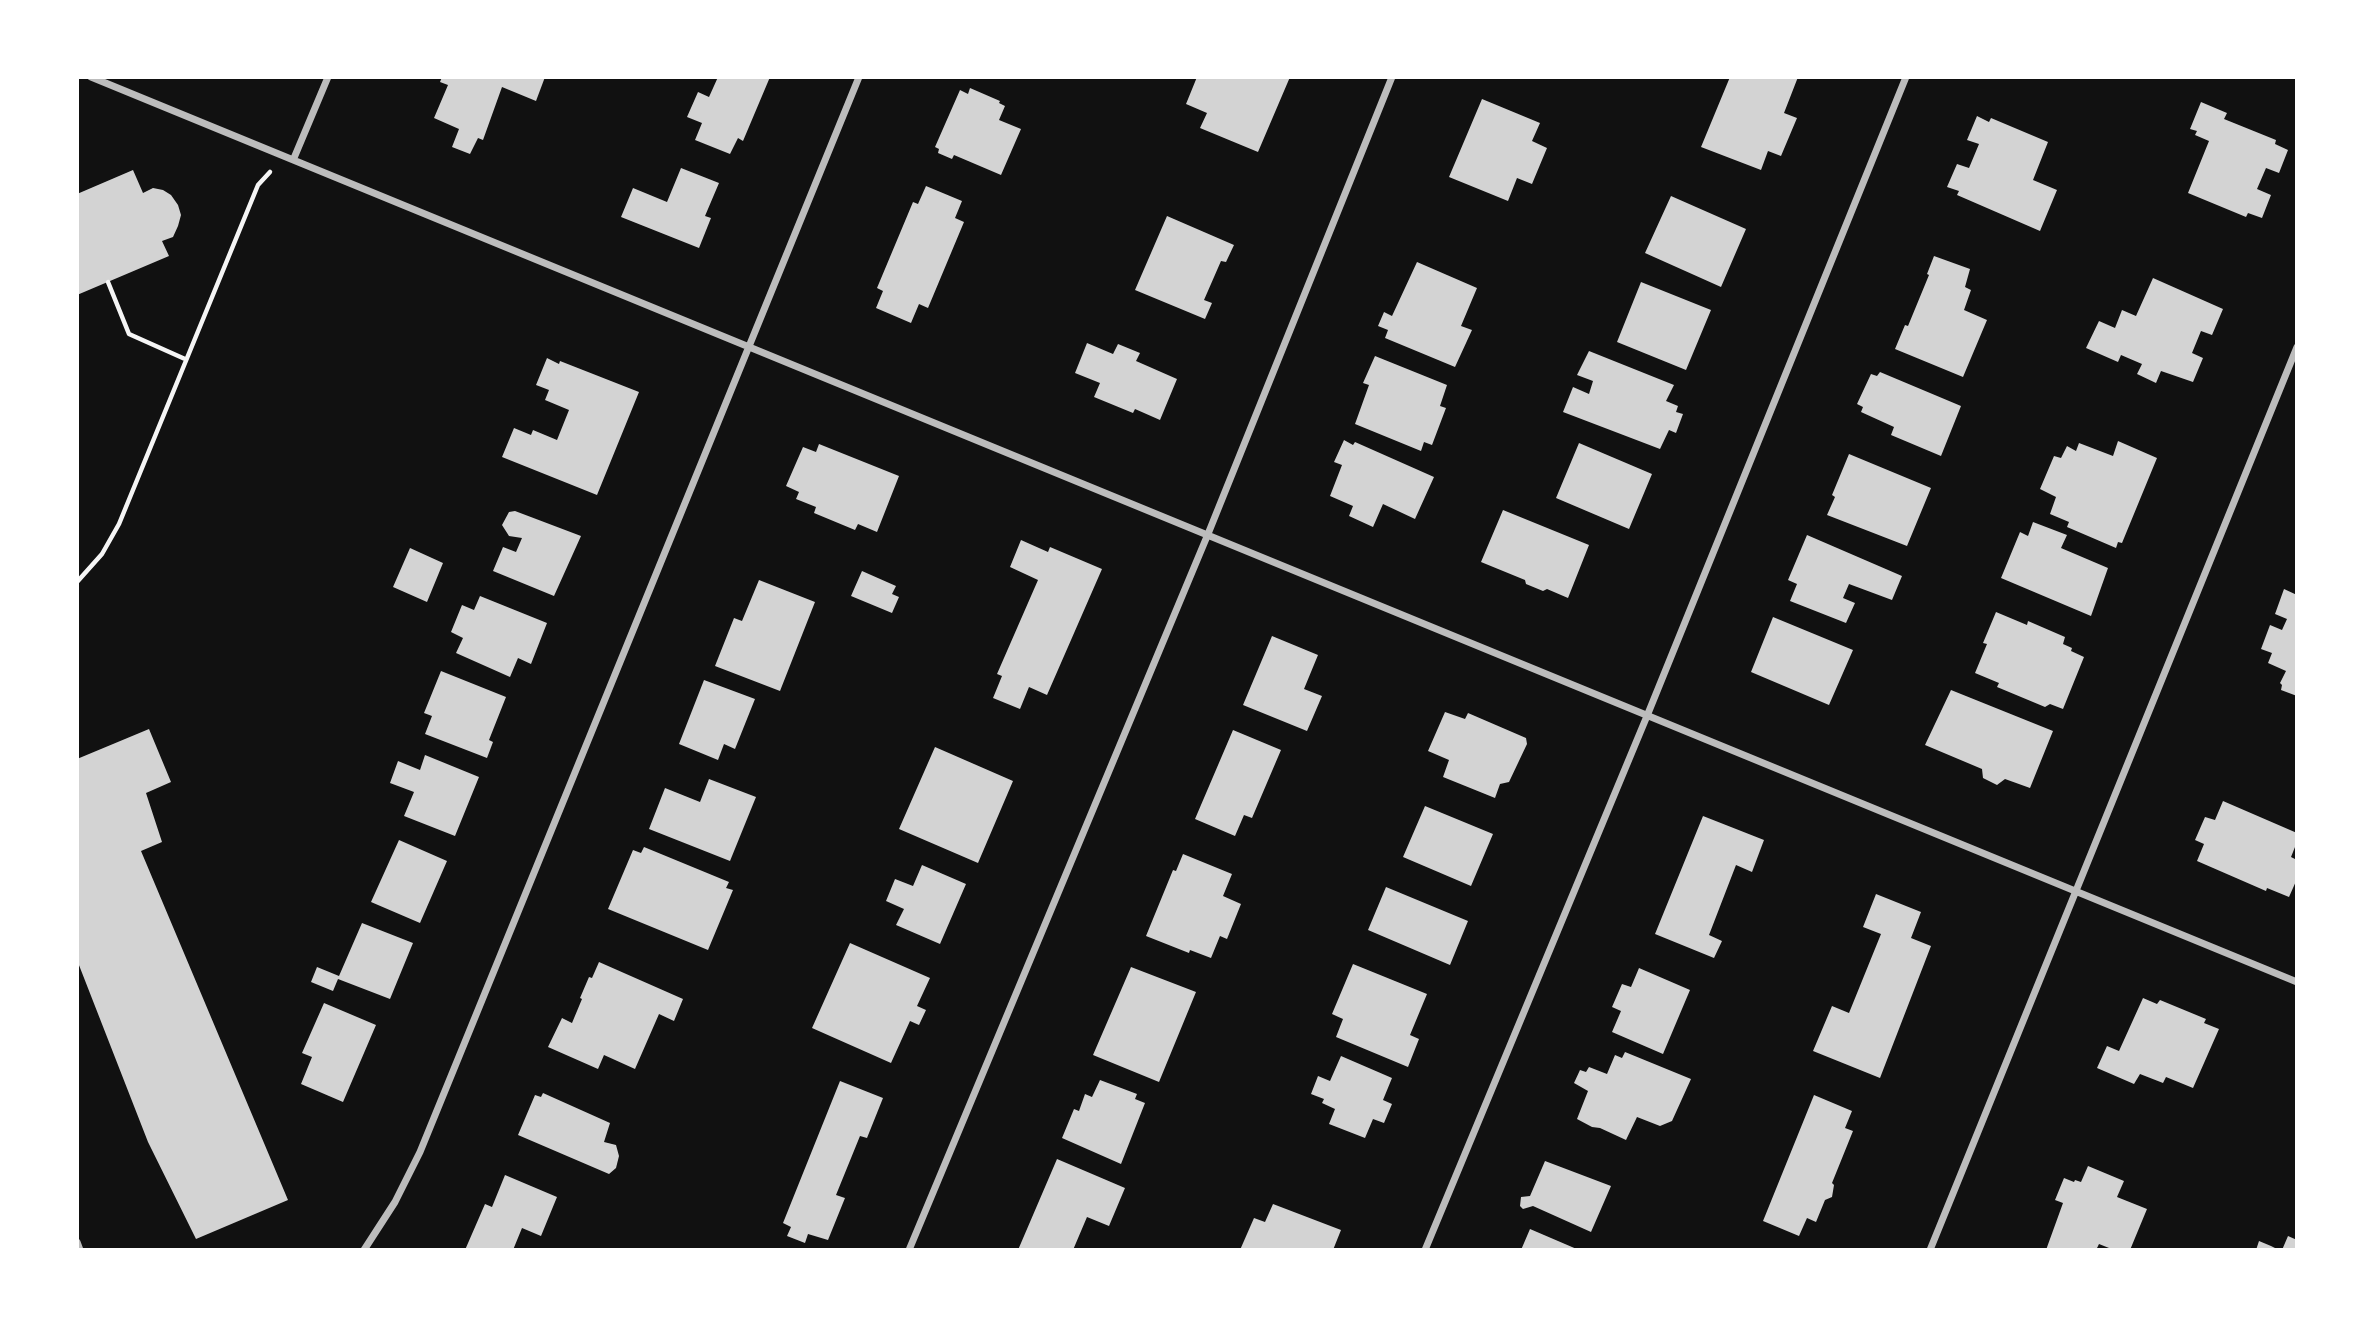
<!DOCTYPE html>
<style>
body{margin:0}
#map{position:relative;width:2374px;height:1327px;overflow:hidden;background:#111;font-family:Mulish,sans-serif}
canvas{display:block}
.frame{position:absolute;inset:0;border:79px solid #fff;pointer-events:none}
</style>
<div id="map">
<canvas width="2374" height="1327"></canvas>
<div class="frame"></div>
</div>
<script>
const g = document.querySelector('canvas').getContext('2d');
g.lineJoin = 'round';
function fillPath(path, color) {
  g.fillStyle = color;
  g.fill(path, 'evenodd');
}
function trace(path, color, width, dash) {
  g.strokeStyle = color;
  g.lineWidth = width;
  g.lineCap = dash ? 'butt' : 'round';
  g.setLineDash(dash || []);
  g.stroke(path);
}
fillPath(new Path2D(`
 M 442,77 L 545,77 L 536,101 L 502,87 L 483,140 L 478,138 L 470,154 L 452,147 L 459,129 L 434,118 L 448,85 L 440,82 Z
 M 718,77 L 770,77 L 743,141 L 738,138 L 730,154 L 695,140 L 702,123 L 687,117 L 698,92 L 709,97 Z
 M 1197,77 L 1290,77 L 1258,152 L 1200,128 L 1207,113 L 1186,104 Z
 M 1730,77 L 1798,77 L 1784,113 L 1797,118 L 1781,156 L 1768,151 L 1761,170 L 1701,147 Z
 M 970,88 L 1000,101 L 999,103 L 1005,106 L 999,120 L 1021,129 L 1001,175 L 954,155 L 952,159 L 938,153 L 939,149 L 935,147 L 960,90 L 968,94 Z
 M 1482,99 L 1540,123 L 1532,141 L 1547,148 L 1532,184 L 1517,178 L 1508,201 L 1449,177 Z
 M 2201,102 L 2227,113 L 2224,119 L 2276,140 L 2275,144 L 2288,150 L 2279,173 L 2266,168 L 2257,189 L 2271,195 L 2262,218 L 2248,213 L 2246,217 L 2188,193 L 2209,141 L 2195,135 L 2197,131 L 2190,129 Z
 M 1977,116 L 1989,122 L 1991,118 L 2048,142 L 2033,180 L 2057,190 L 2040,231 L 1957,195 L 1959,191 L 1947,187 L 1957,164 L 1969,168 L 1979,144 L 1967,140 Z
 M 681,168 L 719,183 L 705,216 L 711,218 L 699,248 L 621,217 L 633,188 L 667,202 Z
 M 133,170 L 143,193 L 153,188 L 163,190 L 171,195 L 178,205 L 181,215 L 178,226 L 173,237 L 162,241 L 169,256 L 77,295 L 77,194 Z
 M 926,186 L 962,201 L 955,218 L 964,222 L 928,308 L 919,304 L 911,323 L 876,308 L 883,291 L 877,288 L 913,202 L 918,204 Z
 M 1671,196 L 1746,229 L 1721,287 L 1645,253 Z
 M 1167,216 L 1234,245 L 1226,262 L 1221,261 L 1204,300 L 1212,303 L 1205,319 L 1135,290 Z
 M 1934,256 L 1970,269 L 1965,287 L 1971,290 L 1964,310 L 1987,320 L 1963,377 L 1895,349 L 1905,325 L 1908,326 L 1929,275 L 1927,274 Z
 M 1417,262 L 1477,288 L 1461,326 L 1472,330 L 1455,367 L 1385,338 L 1388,330 L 1378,326 L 1384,312 L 1392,316 Z
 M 2153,278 L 2223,309 L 2212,335 L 2201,331 L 2192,353 L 2203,358 L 2193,382 L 2161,371 L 2156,383 L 2137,374 L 2142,364 L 2121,355 L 2118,362 L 2086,348 L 2099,321 L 2115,328 L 2122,310 L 2136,316 Z
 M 1641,282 L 1711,310 L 1686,370 L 1617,342 Z
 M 1087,343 L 1113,354 L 1118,344 L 1140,353 L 1136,361 L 1177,379 L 1160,420 L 1135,409 L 1133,413 L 1094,397 L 1100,383 L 1075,373 Z
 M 1589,351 L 1674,385 L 1666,401 L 1678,406 L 1676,412 L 1683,414 L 1676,433 L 1669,430 L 1660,449 L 1563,412 L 1573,387 L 1589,394 L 1593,381 L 1577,375 Z
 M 1375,356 L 1447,385 L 1440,406 L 1446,408 L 1432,445 L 1424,442 L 1421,451 L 1355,424 L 1369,385 L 1363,383 Z
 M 547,358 L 559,364 L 560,361 L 639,392 L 597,495 L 502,457 L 514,428 L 531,435 L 533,430 L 557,440 L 569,410 L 545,400 L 549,390 L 536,385 Z
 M 1880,372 L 1961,406 L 1941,456 L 1891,435 L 1894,427 L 1861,412 L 1863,407 L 1857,404 L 1871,374 L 1877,376 Z
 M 1344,440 L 1353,445 L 1355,442 L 1434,477 L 1415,519 L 1383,504 L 1373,527 L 1349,516 L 1353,506 L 1330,496 L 1342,465 L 1334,462 Z
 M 2118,441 L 2157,458 L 2122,543 L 2118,542 L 2116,548 L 2067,527 L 2069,522 L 2050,514 L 2056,497 L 2040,489 L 2054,456 L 2061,458 L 2067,446 L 2076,451 L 2079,443 L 2113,456 Z
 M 1579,443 L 1652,474 L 1629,529 L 1556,498 Z
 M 819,444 L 899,476 L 877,532 L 858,524 L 855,530 L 814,513 L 816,507 L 796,499 L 799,492 L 786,486 L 803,447 L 816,452 Z
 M 1849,454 L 1931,488 L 1907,546 L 1827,515 L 1835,497 L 1832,495 Z
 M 1503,510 L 1589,545 L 1568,598 L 1547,589 L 1543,591 L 1526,584 L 1525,580 L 1481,562 Z
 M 515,511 L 581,536 L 554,596 L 493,571 L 503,547 L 516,552 L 522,538 L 509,536 L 502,525 L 509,512 Z
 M 2033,522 L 2067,535 L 2061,548 L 2108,568 L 2091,616 L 2001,578 L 2020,532 L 2028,536 Z
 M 1807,535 L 1902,576 L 1892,600 L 1849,584 L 1843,598 L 1855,603 L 1846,623 L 1790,601 L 1797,584 L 1788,580 Z
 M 1021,540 L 1048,552 L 1050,547 L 1102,569 L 1047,695 L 1029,687 L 1020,709 L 993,698 L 1002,676 L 997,674 L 1038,580 L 1010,567 Z
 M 410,548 L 443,563 L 427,602 L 393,587 Z
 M 862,571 L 896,586 L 892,594 L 899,597 L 892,613 L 851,596 Z
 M 759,580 L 815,602 L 780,691 L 715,666 L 734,618 L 742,621 Z
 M 2284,589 L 2297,595 L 2297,696 L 2281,690 L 2282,685 L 2280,683 L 2286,671 L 2268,663 L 2272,653 L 2261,649 L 2270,625 L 2282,630 L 2287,619 L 2275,614 Z
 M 480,596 L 547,623 L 531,664 L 518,658 L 510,677 L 456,653 L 463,638 L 451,632 L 462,605 L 474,610 Z
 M 1996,612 L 2027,625 L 2028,621 L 2065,637 L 2063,644 L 2072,648 L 2071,651 L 2084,657 L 2063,709 L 2050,704 L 2045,707 L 1997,687 L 1999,683 L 1975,673 L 1987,644 L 1983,643 Z
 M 1773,617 L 1853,650 L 1829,705 L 1751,672 Z
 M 1272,636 L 1318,655 L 1304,689 L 1322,696 L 1307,731 L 1243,705 Z
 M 441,671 L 506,697 L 489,740 L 493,742 L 487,758 L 425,734 L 432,716 L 424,713 Z
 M 704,680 L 755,699 L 735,749 L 724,744 L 718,760 L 679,744 Z
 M 1951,690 L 2053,731 L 2030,788 L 2005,779 L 1997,785 L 1983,778 L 1982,769 L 1925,745 Z
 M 1445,712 L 1465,719 L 1468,713 L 1526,738 L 1527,744 L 1509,782 L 1500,784 L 1495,798 L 1443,777 L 1449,760 L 1428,751 Z
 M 149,729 L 171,782 L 146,793 L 162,842 L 141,851 L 288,1200 L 196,1239 L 148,1142 L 77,960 L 77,759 Z
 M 1233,730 L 1281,750 L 1252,818 L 1244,815 L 1235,836 L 1195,819 Z
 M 935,747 L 1013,781 L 978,863 L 899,829 Z
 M 425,755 L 479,777 L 455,836 L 404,816 L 414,792 L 390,783 L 398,761 L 420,770 Z
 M 709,779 L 756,797 L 730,861 L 649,829 L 665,788 L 700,802 Z
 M 2223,801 L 2297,833 L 2297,842 L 2291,857 L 2297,860 L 2297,879 L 2289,897 L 2267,888 L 2266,891 L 2197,861 L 2204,844 L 2195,840 L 2205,817 L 2215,820 Z
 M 1425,806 L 1493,834 L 1471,886 L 1403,857 Z
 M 1703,816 L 1764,840 L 1752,872 L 1736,865 L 1709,935 L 1722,941 L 1714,958 L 1655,934 Z
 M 399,840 L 447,861 L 420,923 L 371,902 Z
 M 644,847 L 729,882 L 726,888 L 733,890 L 708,950 L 608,909 L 633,850 L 641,853 Z
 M 1183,854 L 1232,874 L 1223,896 L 1241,904 L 1227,939 L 1220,936 L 1211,958 L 1190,950 L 1189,953 L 1146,936 L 1173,870 L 1176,871 Z
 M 922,865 L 966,884 L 940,944 L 896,925 L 904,909 L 886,901 L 895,879 L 913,886 Z
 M 1386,887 L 1468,921 L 1450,965 L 1368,930 Z
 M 1876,894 L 1921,912 L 1911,938 L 1931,946 L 1880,1078 L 1813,1051 L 1832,1006 L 1849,1013 L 1881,934 L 1863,927 Z
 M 362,923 L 413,943 L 390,999 L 338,979 L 333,991 L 311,982 L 317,967 L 339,976 Z
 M 850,943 L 930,978 L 917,1006 L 926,1010 L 919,1025 L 910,1021 L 891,1063 L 812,1028 Z
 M 599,962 L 683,999 L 674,1021 L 659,1014 L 635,1069 L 604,1055 L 598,1069 L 548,1047 L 562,1018 L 572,1023 L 582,999 L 580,998 L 589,977 L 592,978 Z
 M 1353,964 L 1427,994 L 1410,1035 L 1419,1039 L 1408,1067 L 1336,1037 L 1343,1019 L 1332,1014 Z
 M 1131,967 L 1196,992 L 1159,1082 L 1093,1055 Z
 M 1639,968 L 1690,990 L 1663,1054 L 1612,1032 L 1621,1011 L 1612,1007 L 1622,984 L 1631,987 Z
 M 2143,998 L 2157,1004 L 2160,1000 L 2206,1019 L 2204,1023 L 2219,1029 L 2193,1088 L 2166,1077 L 2163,1083 L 2140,1074 L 2134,1084 L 2097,1068 L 2107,1046 L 2119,1051 Z
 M 324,1003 L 376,1025 L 343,1102 L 301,1084 L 312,1057 L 302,1053 Z
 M 1625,1052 L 1691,1079 L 1672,1121 L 1660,1126 L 1637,1117 L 1626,1140 L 1600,1128 L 1592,1127 L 1577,1119 L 1588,1091 L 1574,1083 L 1580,1070 L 1586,1072 L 1589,1067 L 1607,1074 L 1615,1055 L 1622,1058 Z
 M 1341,1056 L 1392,1078 L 1383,1100 L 1392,1104 L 1384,1123 L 1373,1119 L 1365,1138 L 1329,1124 L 1335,1109 L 1322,1103 L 1324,1099 L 1311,1094 L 1318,1076 L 1330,1081 Z
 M 1100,1080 L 1137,1094 L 1135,1099 L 1145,1103 L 1121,1164 L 1062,1138 L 1074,1109 L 1079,1111 L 1085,1094 L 1092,1097 Z
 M 840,1081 L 883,1098 L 867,1138 L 860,1136 L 836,1195 L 845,1198 L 828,1240 L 808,1234 L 805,1243 L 787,1236 L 791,1227 L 783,1223 Z
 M 543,1093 L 610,1123 L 604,1142 L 616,1145 L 619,1156 L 616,1168 L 609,1174 L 518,1135 L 535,1095 L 541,1097 Z
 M 1814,1095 L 1852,1111 L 1845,1128 L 1853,1131 L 1832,1183 L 1834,1185 L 1832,1197 L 1825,1200 L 1816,1222 L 1807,1218 L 1799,1236 L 1763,1221 Z
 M 1057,1159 L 1125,1188 L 1109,1226 L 1087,1217 L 1073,1250 L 1018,1250 Z
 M 1545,1161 L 1611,1186 L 1591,1232 L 1533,1206 L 1523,1209 L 1520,1206 L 1521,1197 L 1530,1196 Z
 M 2088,1166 L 2124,1181 L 2117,1197 L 2147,1209 L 2130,1250 L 2114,1250 L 2099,1244 L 2096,1250 L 2046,1250 L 2063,1203 L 2055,1200 L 2064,1178 L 2074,1182 L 2075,1180 L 2081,1182 Z
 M 505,1175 L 557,1197 L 541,1236 L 522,1228 L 513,1250 L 465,1250 L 485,1204 L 492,1207 Z
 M 1273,1204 L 1341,1230 L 1333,1250 L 1240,1250 L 1254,1218 L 1265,1222 Z
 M 1530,1229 L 1579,1250 L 1521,1250 Z
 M 2288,1236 L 2297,1240 L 2297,1250 L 2282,1250 Z
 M 2259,1241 L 2271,1246 L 2279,1250 L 2256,1250 Z`), '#d3d3d3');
trace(new Path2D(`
 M 108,282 L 129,334 L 185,359
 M 77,582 L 102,554 L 119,524 L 258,185 L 270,172`), '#f5f5f5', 4.5);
trace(new Path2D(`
 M 91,77 C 829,373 1559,686 2297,982
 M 294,158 L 328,77
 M 77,1242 L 80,1250
 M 364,1250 L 395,1202 L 420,1152 L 859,77
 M 909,1250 L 1208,534 L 1392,77
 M 1425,1250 L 1647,716 L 1906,77
 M 1930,1250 L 2297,347`), '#bcbcbc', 7);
</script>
